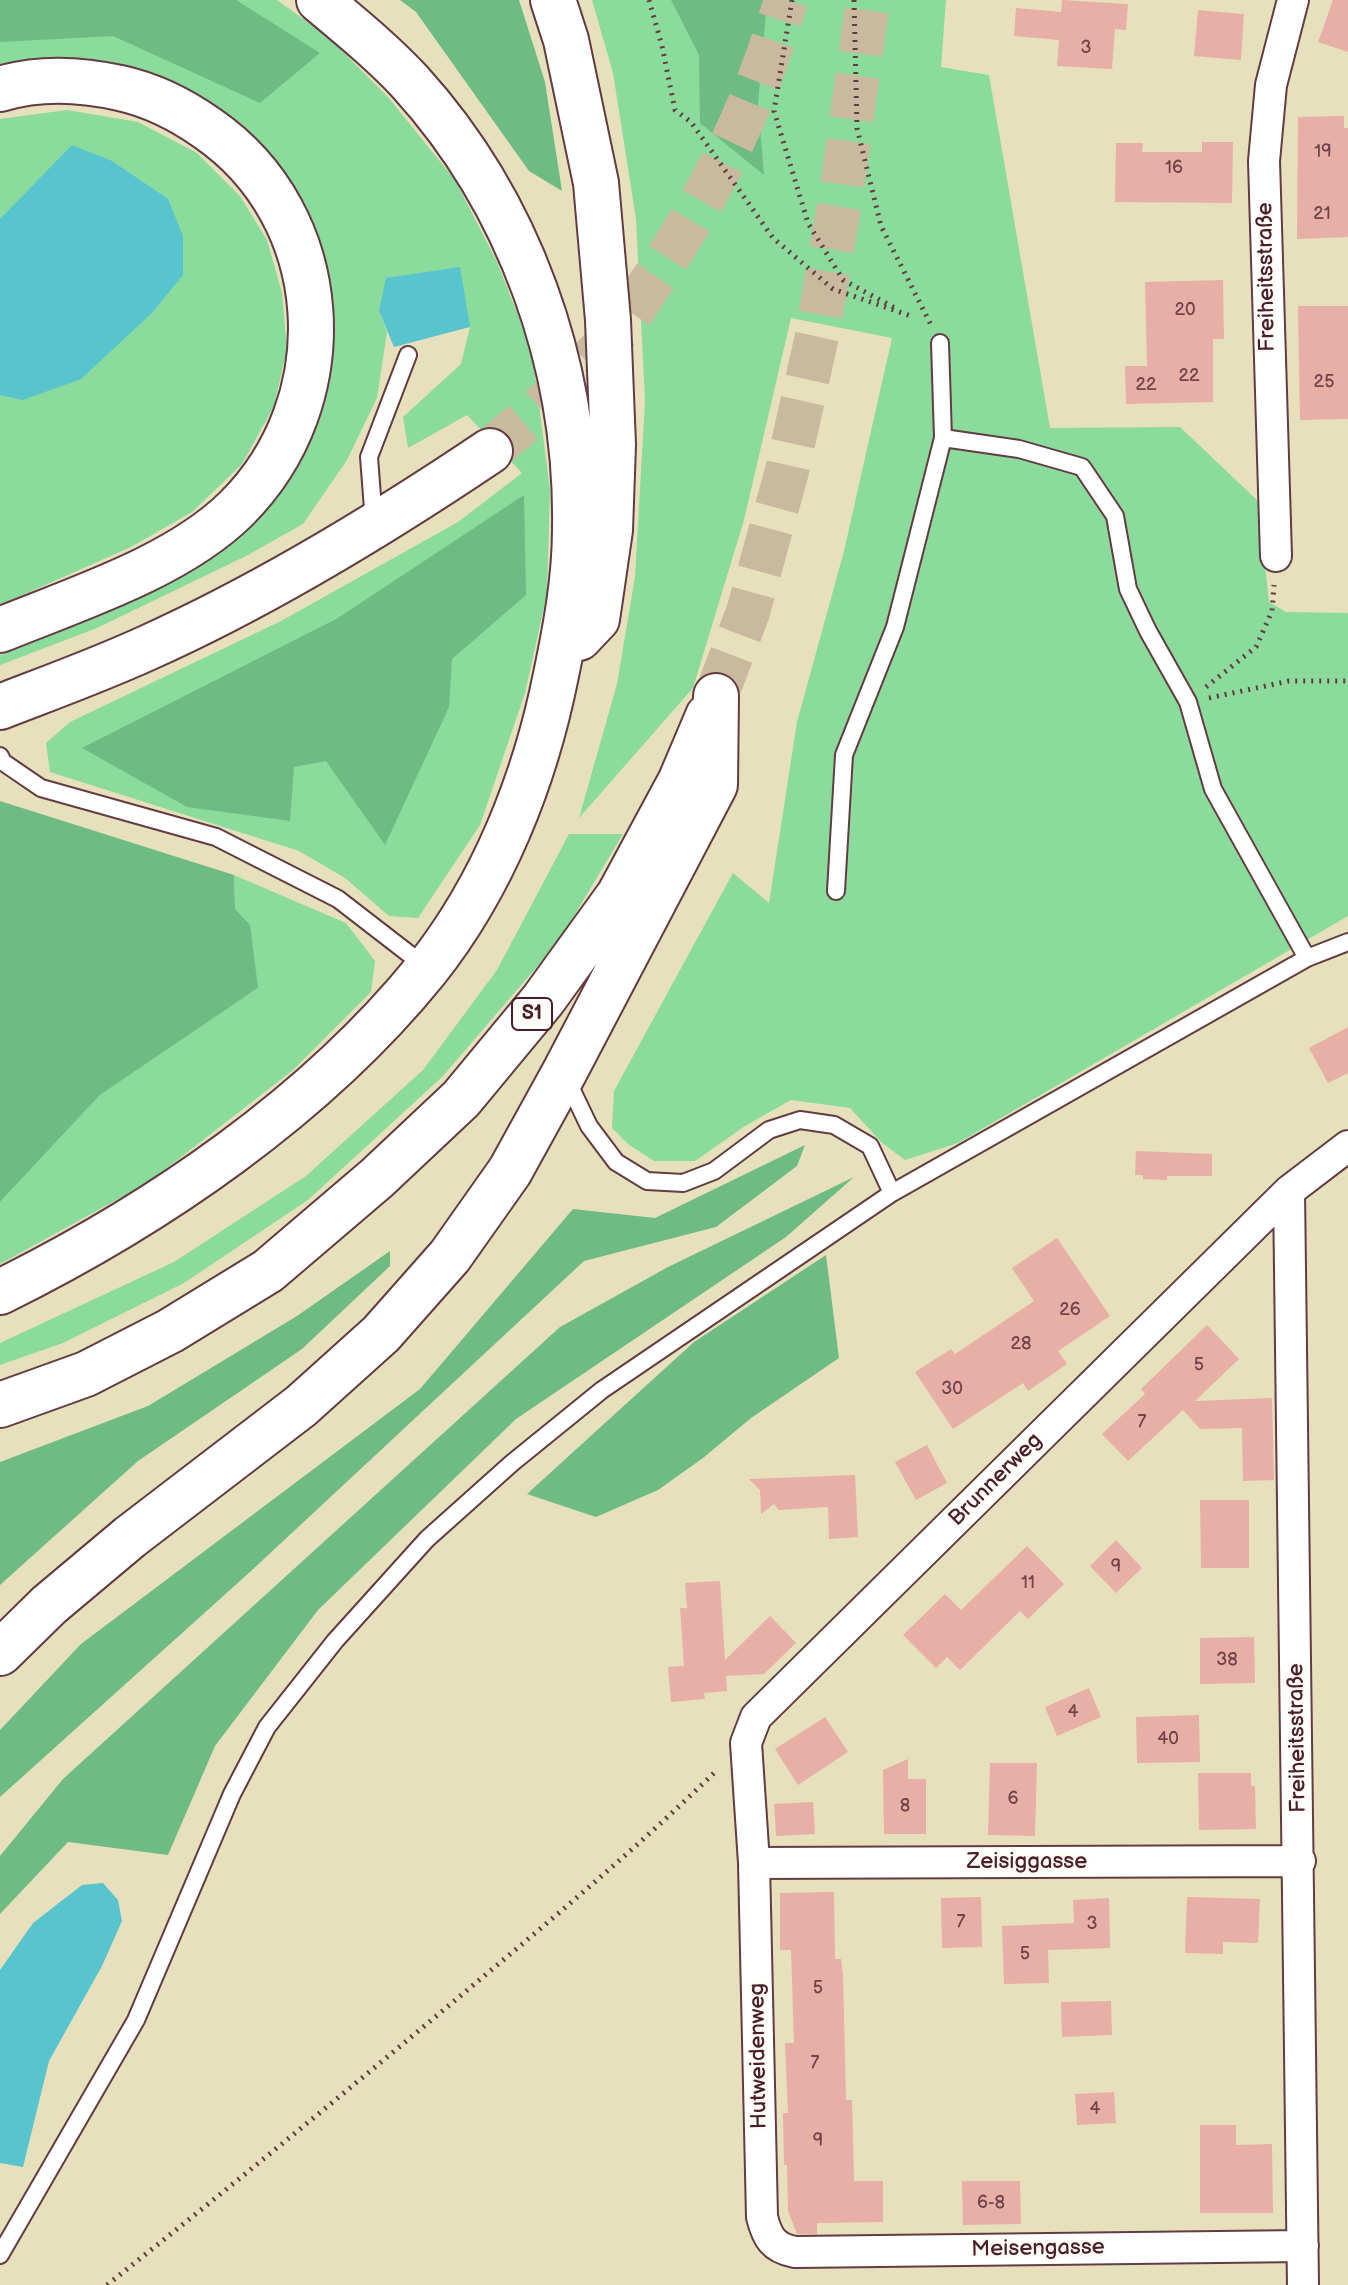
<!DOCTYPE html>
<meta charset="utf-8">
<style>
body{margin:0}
canvas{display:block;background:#e7e0bc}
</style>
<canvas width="1348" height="2285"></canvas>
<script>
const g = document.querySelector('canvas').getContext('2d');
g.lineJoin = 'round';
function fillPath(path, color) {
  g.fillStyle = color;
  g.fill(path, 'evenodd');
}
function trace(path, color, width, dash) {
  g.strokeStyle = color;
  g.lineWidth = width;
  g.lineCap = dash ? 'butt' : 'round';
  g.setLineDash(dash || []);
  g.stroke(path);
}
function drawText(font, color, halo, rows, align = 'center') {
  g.font = font + ' "Balsamiq Sans",sans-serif';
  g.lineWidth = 6;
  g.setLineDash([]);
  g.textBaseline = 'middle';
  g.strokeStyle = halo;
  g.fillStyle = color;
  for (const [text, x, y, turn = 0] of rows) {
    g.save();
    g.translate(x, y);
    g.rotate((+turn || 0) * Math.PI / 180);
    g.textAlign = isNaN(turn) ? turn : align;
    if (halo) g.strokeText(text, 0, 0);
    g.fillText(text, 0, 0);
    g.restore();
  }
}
fillPath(new Path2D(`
 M 0,0 L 277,0 L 328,37 L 388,97 L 455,180 L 497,262 L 532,351 L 550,490 L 547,594 L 525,693 L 480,825 L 418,918 L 389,916 L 345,878 L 299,851 L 50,772 L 46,743 L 70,722 L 281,621 L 458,522 L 522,473 L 467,415 L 408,448 L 403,417 L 461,364 L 470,327 L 379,311 L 387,332 L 377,398 L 347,460 L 303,524 L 248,555 L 97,628 L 0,665 L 0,655 L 42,638 L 201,561 L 328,299 L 170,82 L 88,58 L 14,62 L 0,66 Z
 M 592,0 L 946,0 L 941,67 L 989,75 L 1050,428 L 1180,427 L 1258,501 L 1269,602 L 1286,612 L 1348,613 L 1348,916 L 958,1143 L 905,1160 L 881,1142 L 850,1108 L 791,1100 L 745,1126 L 695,1161 L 654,1161 L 628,1144 L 612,1128 L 614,1091 L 733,873 L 769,903 L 797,722 L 844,551 L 892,338 L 791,318 L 744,520 L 693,688 L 579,818 L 617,684 L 635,577 L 645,401 L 636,219 L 613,73 Z
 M 67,110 L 138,122 L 197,153 L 240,196 L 267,240 L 282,293 L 287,349 L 274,406 L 242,464 L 192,512 L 131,547 L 0,605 L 0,119 Z
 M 569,834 L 623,834 L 559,941 L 443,1076 L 308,1200 L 184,1283 L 63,1343 L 0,1365 L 0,1343 L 174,1262 L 306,1176 L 423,1070 L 497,970 Z
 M 234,875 L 346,923 L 375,961 L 371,992 L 293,1070 L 149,1182 L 0,1264 L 0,1202 L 100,1095 L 258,988 L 235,909 Z`), '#8adb9c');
fillPath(new Path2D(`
 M 0,0 L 236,0 L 320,53 L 260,103 L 113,36 L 0,42 Z
 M 400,0 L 519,0 L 545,82 L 562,191 L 529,171 L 416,12 Z
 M 671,0 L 767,0 L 758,104 L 764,175 L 700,123 L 699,55 Z
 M 524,495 L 526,595 L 452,659 L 449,707 L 385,845 L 326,761 L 294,767 L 290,821 L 187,807 L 82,748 L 338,618 Z
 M 0,801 L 234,875 L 235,909 L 250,925 L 258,988 L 100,1095 L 0,1202 Z
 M 805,1145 L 797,1166 L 716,1227 L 584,1261 L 251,1571 L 0,1797 L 0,1730 L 81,1644 L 420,1389 L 573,1209 L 655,1218 Z
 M 854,1177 L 786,1237 L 516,1419 L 318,1610 L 215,1746 L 168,1855 L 68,1842 L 0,1914 L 0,1856 L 63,1779 L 560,1327 L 668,1267 Z
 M 390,1251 L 390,1266 L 302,1349 L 138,1461 L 0,1585 L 0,1462 L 148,1406 L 297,1316 Z
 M 826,1255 L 839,1358 L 751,1418 L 703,1458 L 658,1490 L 596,1517 L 527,1494 L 694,1342 Z`), '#6fbb84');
fillPath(new Path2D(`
 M 72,145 L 112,161 L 168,199 L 183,236 L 183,275 L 152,313 L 81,379 L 23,400 L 0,395 L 0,219 Z
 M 460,267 L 470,327 L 394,347 L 379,311 L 386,278 Z
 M 103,1883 L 118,1900 L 122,1921 L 102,1966 L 49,2061 L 23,2167 L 0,2163 L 0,1970 L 33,1923 L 82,1885 Z`), '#58c5ce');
fillPath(new Path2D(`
 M 1062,0 L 1128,4 L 1126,30 L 1115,29 L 1112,69 L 1057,66 L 1059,40 L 1014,36 L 1016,8 L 1061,12 Z
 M 1333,0 L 1348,0 L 1348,52 L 1318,42 Z
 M 1198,10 L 1244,14 L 1241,60 L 1194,56 Z
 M 1344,116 L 1344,128 L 1348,128 L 1348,237 L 1297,239 L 1298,117 Z
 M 1202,142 L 1233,142 L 1232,203 L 1115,202 L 1116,143 L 1143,143 L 1142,152 L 1202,152 Z
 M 1223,280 L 1224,339 L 1213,339 L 1213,402 L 1126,404 L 1125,366 L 1147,366 L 1145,282 Z
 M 1298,306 L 1348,306 L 1348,419 L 1300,420 Z
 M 1348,1027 L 1348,1073 L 1328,1083 L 1309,1048 Z
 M 1136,1151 L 1212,1154 L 1212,1176 L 1167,1176 L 1167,1180 L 1143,1179 L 1143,1175 L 1135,1175 Z
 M 1057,1238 L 1110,1316 L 1058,1351 L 1067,1364 L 1028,1391 L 1023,1383 L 953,1429 L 915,1372 L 951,1349 L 955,1354 L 1034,1301 L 1012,1268 Z
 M 1207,1325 L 1239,1359 L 1195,1401 L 1272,1398 L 1274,1480 L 1243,1481 L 1242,1428 L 1200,1429 L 1183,1410 L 1128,1461 L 1102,1434 L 1145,1394 L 1141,1389 Z
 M 927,1445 L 947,1483 L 916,1500 L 895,1462 Z
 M 855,1475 L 858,1537 L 829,1539 L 828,1507 L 779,1510 L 774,1504 L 761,1514 L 760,1490 L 749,1479 Z
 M 1200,1500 L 1249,1500 L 1249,1568 L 1201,1568 Z
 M 1116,1540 L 1142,1568 L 1116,1593 L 1090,1566 Z
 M 1027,1546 L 1064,1584 L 1028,1619 L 1020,1611 L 960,1670 L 947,1657 L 936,1668 L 903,1635 L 945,1594 L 961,1610 Z
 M 720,1581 L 725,1660 L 770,1616 L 796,1643 L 764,1674 L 726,1676 L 727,1691 L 704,1693 L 705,1699 L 671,1702 L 668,1667 L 684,1666 L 680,1608 L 687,1608 L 685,1583 Z
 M 1254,1637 L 1255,1683 L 1200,1684 L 1200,1638 Z
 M 1089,1688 L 1101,1717 L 1057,1736 L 1045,1707 Z
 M 1199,1715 L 1200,1762 L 1137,1763 L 1136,1717 Z
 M 825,1717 L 848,1752 L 798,1785 L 775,1749 Z
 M 908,1759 L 908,1779 L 926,1779 L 926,1834 L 884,1834 L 883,1770 Z
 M 990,1763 L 1037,1763 L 1035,1836 L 988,1835 Z
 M 1198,1773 L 1251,1773 L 1251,1786 L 1255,1786 L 1256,1829 L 1199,1830 Z
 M 813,1802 L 815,1834 L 776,1836 L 774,1804 Z
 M 834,1892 L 835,1959 L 841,1959 L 843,1976 L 846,2100 L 852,2100 L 854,2181 L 883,2181 L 883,2222 L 817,2223 L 817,2234 L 797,2234 L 788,2211 L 787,2165 L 784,2165 L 783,2113 L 788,2113 L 785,2043 L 794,2043 L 791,1950 L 780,1950 L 780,1893 Z
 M 981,1897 L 982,1947 L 942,1948 L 941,1898 Z
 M 1187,1897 L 1260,1899 L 1258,1943 L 1223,1942 L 1223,1954 L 1185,1953 Z
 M 1109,1898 L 1110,1948 L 1048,1950 L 1049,1983 L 1004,1984 L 1002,1926 L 1074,1923 L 1073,1900 Z
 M 1111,2001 L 1112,2035 L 1062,2037 L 1061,2002 Z
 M 1114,2092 L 1116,2123 L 1077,2125 L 1075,2094 Z
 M 1200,2125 L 1236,2125 L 1236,2145 L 1272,2144 L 1273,2213 L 1200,2213 Z
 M 962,2181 L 1020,2181 L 1021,2224 L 963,2225 Z`), '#e7afa6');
trace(new Path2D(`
 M 490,451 C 534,413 580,375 618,330 C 631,314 642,296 653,279 C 714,190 755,104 786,0
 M 716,696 L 748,612 L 787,471 L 817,336 L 842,188 L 868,0`), '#c8b99f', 44, [44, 22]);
const lane = new Path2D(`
 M 940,343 L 943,438
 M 374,522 L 369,457 L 408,355
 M 0,756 L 3,762 L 41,788 L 216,837 L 338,899 L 426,967
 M 836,891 L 844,755 L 895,627 L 943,438 L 1019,449 L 1082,467 L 1115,516 L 1128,589 L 1148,631 L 1188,702 L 1213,789 L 1307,958
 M 567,1080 L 589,1126 L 616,1162 L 647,1181 L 683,1183 L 714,1171 L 769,1130 L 800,1120 L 834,1125 L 870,1146 L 892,1193
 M 0,2255 L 136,2020 L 232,1794 L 267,1727 L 335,1641 L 427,1539 L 512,1463 L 602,1390 L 892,1193 L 1307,958 L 1348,942`);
const street = new Path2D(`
 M 1276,556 L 1264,161 L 1271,85 L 1293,0
 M 1289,1191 L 1303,2285
 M 754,1863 L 1300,1861
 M 1303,2246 L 795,2252 C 773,2248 767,2237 762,2217 L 754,1863 L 746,1743 L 756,1717 L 1289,1191 L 1348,1146`);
const highway = new Path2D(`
 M 553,0 L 566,40 L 596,183 L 608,320 L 613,445 L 610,530 L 597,619 L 579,638
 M 0,89 C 39,77 80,79 120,88 C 152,95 180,109 207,128 C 335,216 345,401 236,509 C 177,567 76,599 0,630
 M 0,707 C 49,688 99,670 147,648 C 265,595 383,523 490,451
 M 0,1292 C 156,1215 316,1106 426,970 C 493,886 535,780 556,675 C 566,627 575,578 575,529 C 578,366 520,203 410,82 C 382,52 350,26 319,0
 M 0,1405 L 86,1374 L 170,1331 L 268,1271 L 377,1178 L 461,1099 L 543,1000 L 619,895 L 680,782 L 708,716
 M 0,1653 L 49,1605 L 130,1537 L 301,1406 L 381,1334 L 450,1256 L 510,1171 L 564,1073 L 715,785 L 716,696`);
trace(lane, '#623c41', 20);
trace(street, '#623c41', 34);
trace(highway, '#623c41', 48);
trace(new Path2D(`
 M 649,0 L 662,46 L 675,110 L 691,122 L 773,238 L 833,289 L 911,316
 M 792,0 L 774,111 L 808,223 L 843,280 L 895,308
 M 854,0 L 857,128 L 881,226 L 931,325
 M 1206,687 L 1256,647 L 1272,611 L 1274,585
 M 1209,698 L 1289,681 L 1348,681
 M 107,2285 C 228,2189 347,2091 465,1992 C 551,1920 636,1849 716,1771`), '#623c41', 5, [2, 6]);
trace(lane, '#fff', 16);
trace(street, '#fff', 30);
trace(highway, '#fff', 44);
drawText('18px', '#71434a', null, [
 ["3",1086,48],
 ["19",1323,152],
 ["16",1174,168],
 ["21",1322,214],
 ["20",1185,310],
 ["22",1189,376],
 ["25",1324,382],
 ["22",1146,385],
 ["26",1070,1310],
 ["28",1021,1344],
 ["5",1199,1365],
 ["30",952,1389],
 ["7",1142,1422],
 ["9",1116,1567],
 ["11",1028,1583],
 ["38",1227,1660],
 ["4",1073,1712],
 ["40",1168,1739],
 ["6",1013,1799],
 ["8",905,1806],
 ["7",961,1922],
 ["3",1092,1924],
 ["5",1025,1954],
 ["5",818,1988],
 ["7",815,2063],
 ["4",1095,2109],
 ["9",818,2141],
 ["6-8",991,2203]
]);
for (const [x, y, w] of [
 [532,1014,40]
]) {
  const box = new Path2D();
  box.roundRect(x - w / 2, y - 16, w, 32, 6);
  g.fillStyle = '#fdfcf7';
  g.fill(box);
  trace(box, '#4a1f2b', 2);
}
drawText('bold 20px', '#4a1f2b', null, [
 ["S1",532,1014]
]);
drawText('22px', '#4a1f2b', '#fdfcf7', [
 ["Freiheitsstraße",1267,277,-91],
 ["Brunnerweg",996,1480,-45],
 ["Freiheitsstraße",1298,1738,-91],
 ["Zeisiggasse",1027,1862],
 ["Hutweidenweg",759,2056,-91],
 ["Meisengasse",1038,2249,-1]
]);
</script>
